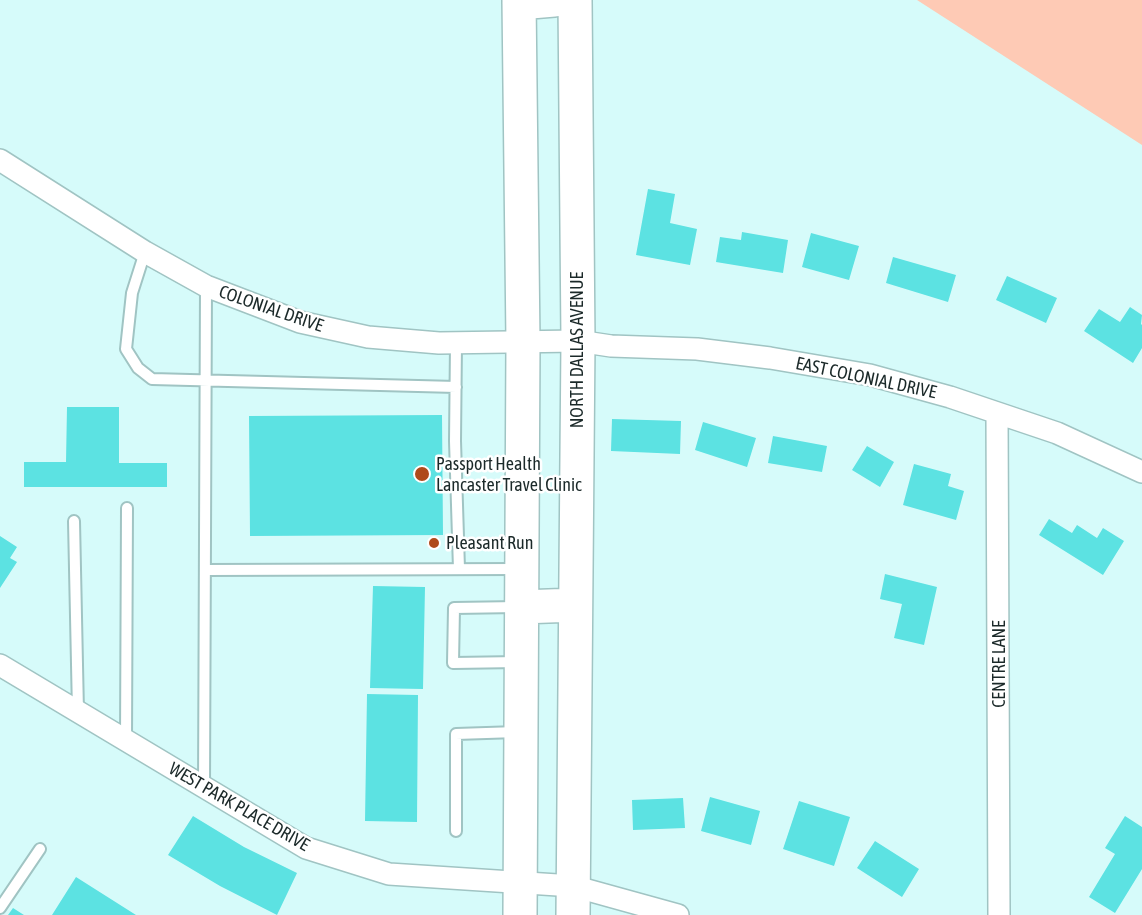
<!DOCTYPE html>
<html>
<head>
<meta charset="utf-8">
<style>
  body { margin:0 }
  canvas { display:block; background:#d6fbfa }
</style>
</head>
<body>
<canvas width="1142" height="915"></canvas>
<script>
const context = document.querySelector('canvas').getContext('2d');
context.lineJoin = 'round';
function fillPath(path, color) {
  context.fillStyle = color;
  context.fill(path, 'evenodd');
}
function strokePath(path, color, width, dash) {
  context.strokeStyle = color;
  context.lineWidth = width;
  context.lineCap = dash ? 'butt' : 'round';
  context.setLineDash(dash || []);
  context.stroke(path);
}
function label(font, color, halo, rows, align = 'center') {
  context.font = font + ' "Asap Condensed",sans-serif';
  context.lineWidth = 5;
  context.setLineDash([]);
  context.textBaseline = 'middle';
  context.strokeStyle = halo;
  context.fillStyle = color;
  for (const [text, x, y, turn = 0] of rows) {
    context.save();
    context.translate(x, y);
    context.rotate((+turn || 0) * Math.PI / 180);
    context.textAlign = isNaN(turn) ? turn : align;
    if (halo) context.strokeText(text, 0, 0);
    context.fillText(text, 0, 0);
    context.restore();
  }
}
const green = new Path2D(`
  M917 0H1142V145Z`);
const building = new Path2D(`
  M648 189 675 194 670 223 697 229 690 265 636 255Z
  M742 232 788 240 783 273 716 262 720 237 741 240Z
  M811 233 859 246 849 280 802 267Z
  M893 257 956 275 948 302 886 283Z
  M1007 276 1057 298 1046 323 996 300Z
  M1130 307 1142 315 1141 324 1142 325V348L1133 363 1084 331 1099 309 1120 322Z
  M67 407H119V463H167V487H24V462H66Z
  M442 415 443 535 250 536 249 416Z
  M612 419 681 421 680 454 611 451Z
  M703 422 756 438 747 467 695 450Z
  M773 436 827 446 822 472 768 463Z
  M867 446 894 462 880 487 852 470Z
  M914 464 951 474 948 486 964 491 956 520 903 505Z
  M1049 519 1072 533 1077 525 1097 538 1103 528 1124 541 1103 575 1039 535Z
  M0 536 17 547 10 558 17 562 0 588Z
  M885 574 937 587 924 645 894 638 902 604 880 599Z
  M373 586 425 587 423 689 370 688Z
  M367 694 418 695 417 822 365 821Z
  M710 797 760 811 751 845 701 831Z
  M683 798 685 828 633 830 632 800Z
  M799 801 850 817 834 866 783 849Z
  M193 816 244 847 297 873 277 915 220 886 168 855Z
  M1125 816 1142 827V869L1115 913 1089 897 1115 854 1105 848Z
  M875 841 919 869 902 897 857 868Z
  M76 877 136 915H52Z
  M13 908 24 915H8Z`);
const lane = new Path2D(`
  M145 252 132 293 126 349 138 368 152 379 456 387
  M456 343 455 441 459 569
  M74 521 78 712
  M205 570 519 569
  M518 607 454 608 453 663 519 662
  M126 741 127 508
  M204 788 206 286
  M456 831V734L517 732
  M0 908 40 849`);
const street = new Path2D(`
  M0 160 145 252 206 286 300 322 368 337 439 343 578 341 611 346 697 349 770 358 870 375 950 397 1057 433 1142 472
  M997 413 999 915
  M0 665 306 848 389 874 573 886 678 915`);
const primary = new Path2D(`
  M519 0 523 342 520 915
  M519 3 554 0
  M522 607 575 605
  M573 915 578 341 575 0`);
const markers = [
  [422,474,8,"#af4a1a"],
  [434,543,6,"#af4a1a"]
];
const streetNames = [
  ["COLONIAL DRIVE",271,309,19],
  ["NORTH DALLAS AVENUE",577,350,-90],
  ["EAST COLONIAL DRIVE",866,378,12],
  ["CENTRE LANE",999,664,-90],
  ["WEST PARK PLACE DRIVE",239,807,30]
];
const poiNames = [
  ["Passport Health",436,464],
  ["Lancaster Travel Clinic",436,485],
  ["Pleasant Run",446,543]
];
fillPath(green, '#fecab5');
fillPath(building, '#5ce2e2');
strokePath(lane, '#a0c4c3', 14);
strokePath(street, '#a0c4c3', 24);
strokePath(primary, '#a0c4c3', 36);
strokePath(lane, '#fff', 10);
strokePath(street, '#fff', 21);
strokePath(primary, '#fff', 33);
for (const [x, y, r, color] of markers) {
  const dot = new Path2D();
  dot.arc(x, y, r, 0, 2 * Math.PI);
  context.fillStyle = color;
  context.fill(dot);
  strokePath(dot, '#fff', 2);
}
label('18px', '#1b2929', '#fff', streetNames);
label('18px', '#1b2929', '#fff', poiNames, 'left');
</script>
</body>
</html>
